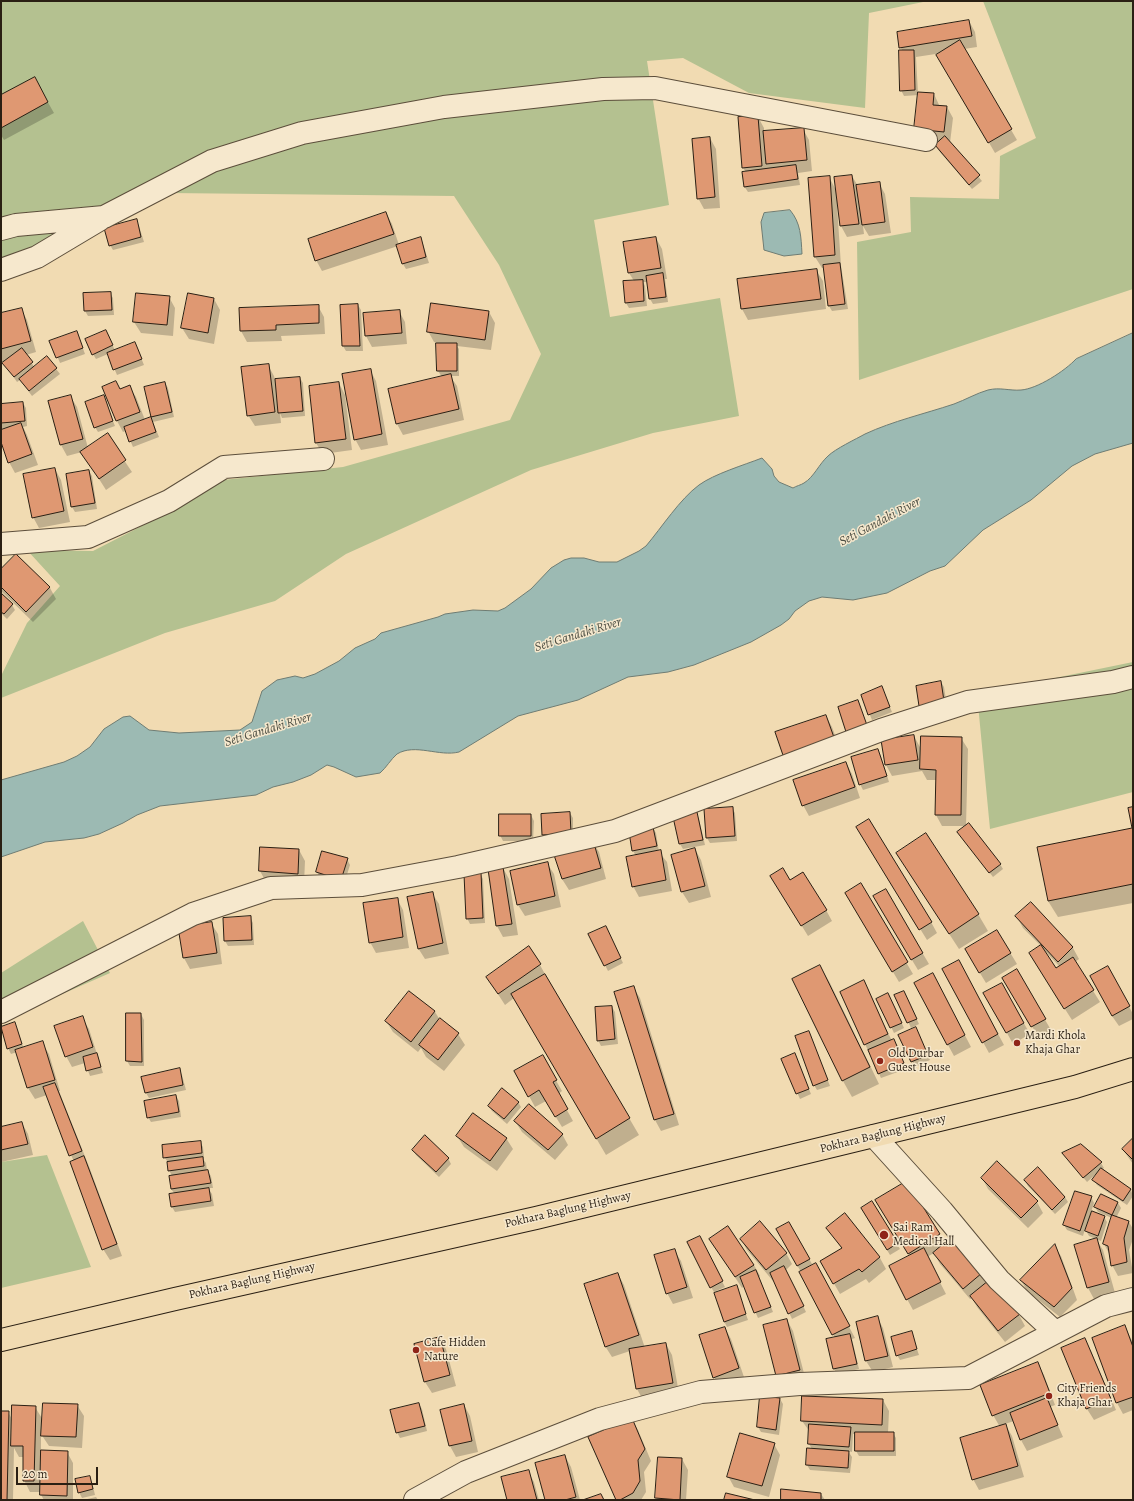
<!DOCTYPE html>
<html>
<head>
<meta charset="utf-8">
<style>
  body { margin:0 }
  #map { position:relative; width:1134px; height:1501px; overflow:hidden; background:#f1dbb2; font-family:Alegreya,serif }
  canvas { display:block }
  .frame { position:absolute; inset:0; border:2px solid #2a1f13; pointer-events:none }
  .scale { position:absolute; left:16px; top:1467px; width:82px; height:18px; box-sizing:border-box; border:2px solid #2a1f13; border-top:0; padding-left:5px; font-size:12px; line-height:14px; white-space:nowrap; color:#2a1f13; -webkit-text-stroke:3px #f6e8cd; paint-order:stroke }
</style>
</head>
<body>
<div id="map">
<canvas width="1134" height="1501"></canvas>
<div class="frame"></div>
<div class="scale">20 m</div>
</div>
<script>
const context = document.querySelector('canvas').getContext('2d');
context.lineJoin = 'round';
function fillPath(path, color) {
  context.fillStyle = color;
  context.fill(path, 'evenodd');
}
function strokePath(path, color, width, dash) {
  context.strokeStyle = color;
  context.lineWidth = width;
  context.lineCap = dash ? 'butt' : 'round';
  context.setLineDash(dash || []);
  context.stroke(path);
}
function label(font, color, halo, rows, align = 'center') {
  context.font = font + ' Alegreya,serif';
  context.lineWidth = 3;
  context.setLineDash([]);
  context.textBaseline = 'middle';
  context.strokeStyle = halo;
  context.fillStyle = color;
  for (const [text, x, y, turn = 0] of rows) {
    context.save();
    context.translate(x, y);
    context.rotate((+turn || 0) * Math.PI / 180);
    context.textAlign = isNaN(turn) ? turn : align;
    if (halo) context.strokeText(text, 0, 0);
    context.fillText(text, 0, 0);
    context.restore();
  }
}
const green = new Path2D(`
  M1 1H928L869 13 865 108 749 93 683 58 647 61 669 205 594 220 610 317 720 298 739 416 653 433 531 470 346 554 275 601 165 633 1 698V676L27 623 60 586 27 550 93 551 171 511 223 480 343 467 510 420 541 354 499 265 454 196 168 193 1 271Z
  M983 1H1133V289L859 380 857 242 911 232 910 197 999 199 1000 156 1036 138Z
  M1133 662V792L990 829 977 694Z
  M83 921 110 973 1 1021V973Z
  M47 1155 91 1267 1 1288V1162Z`);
const water = new Path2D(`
  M790 210C801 223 801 237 802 254L784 256 764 250 761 222 764 213Z
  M1133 333V443L1095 454 1072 466 1031 500 983 530 945 566 930 571 887 593 853 600 822 597 809 601 795 611 789 619 781 625 751 642 694 665 668 672 628 677 578 700 518 716 459 752C439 757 415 743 397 754 391 759 386 768 380 773L356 777 334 767 327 765 311 775 293 782 273 787 256 795 160 806 137 815 123 823 99 834 84 838 45 842 1 857V780L64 762 77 756 90 747 104 729 123 717 130 716 149 730 179 733 240 730 252 722 262 691 277 680 295 676 303 678 315 674 339 661 355 648 375 639 381 633 438 617 445 614 473 610 498 611 505 608 531 589 551 568 564 560 571 558H584L599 562H617L639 551 646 546C662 527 680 499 699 485 714 474 744 465 762 458L772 469 774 476 779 482 793 488C796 486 801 485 804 483 814 477 819 464 828 456 835 449 856 439 865 434 893 421 924 414 954 404 965 400 977 393 988 390 1000 387 1010 391 1021 390 1037 389 1065 371 1076 359Z`);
const shadow = new Path2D(`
  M969 21 975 32 977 47 964 49 1017 140 995 153 938 55 942 53 916 57 918 93 934 94 940 107H947L953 118 950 143 982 181 972 189 939 151 936 146 940 142 921 140 919 95 904 96 901 90 903 51 900 47Z
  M34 78 54 113 4 140 1 135V96Z
  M758 117 764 128V132L803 129 809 140 812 171 798 173 800 185 748 192 744 186 746 172 743 168Z
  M710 138 716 149 720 208 704 209 698 198Z
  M852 176 858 186 879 183 885 194 891 233 869 236 863 226 864 234 847 237 841 226 838 205H837L841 266 848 309 832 311 829 306 824 268H822L815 257 809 178 829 177 836 190Z
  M386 213 392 224 399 245 420 238 423 244 429 263 406 269 403 264 398 246 322 271 316 260Z
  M136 220 139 226 144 242 113 250 110 245Z
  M656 238 662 249 667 279H665L668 302 653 304 650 299 648 282H643L645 286 647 306 629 308 626 303 634 281 629 273Z
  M816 270 823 281 826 309 748 320 742 309Z
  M110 293 113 298 114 315 88 316 85 311 84 294Z
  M137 294 169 297 175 308 173 336 141 333 134 322Z
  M214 299 220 310 214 344 189 339 182 328Z
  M358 305 361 310 363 351H346L343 346 341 306Z
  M318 306 324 317 325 334 281 336 282 341 247 342 241 331Z
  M21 309 27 320 36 352 26 355 35 368 47 357 60 374 32 396 20 380 17 382 3 362H1V314Z
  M399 311 405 322 407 344 372 347 366 336 364 314Z
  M489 312 495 323 491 350 457 346 459 349V376H450L457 386 464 420 403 435 397 424 442 377 438 371 437 343 434 342 428 331Z
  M77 332 85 354 60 363 51 341Z
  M109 336 115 351 135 343 144 365 117 375 108 354 96 359 93 354Z
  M268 365 274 376 275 380 300 378 303 383 305 416 282 418 280 413 281 423 255 426 248 415Z
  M370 370 376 381 388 445 361 450 355 439Z
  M165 383 168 388 174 417 153 422 159 437 133 447 126 431 123 432 117 421 103 388 120 390 129 386 136 397 145 420 152 417 145 387Z
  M339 383 345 395 352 450 323 454 316 443Z
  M70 396 77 407 88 448 107 435 132 472 106 490 82 452 67 456 61 445 49 402Z
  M103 397 115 426 98 432 95 427Z
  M23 403 26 408 27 426 23 427 27 435 38 465 15 473 9 462 1 439V431L8 428 1 429V405Z
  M55 469 61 480 70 522 39 528 33 517Z
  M89 471 92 476 97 509 75 512 72 507 67 474Z
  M16 555 50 588 56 599 33 622 1 591V570Z
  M1 594 12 605 15 610 7 619 1 613Z
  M941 682 944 687 947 706 923 710 920 705Z
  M882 688 892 712 872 720 862 695Z
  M826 716 832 727 842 754 792 772Z
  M914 736 921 749 961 738 968 749 966 826H942L936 815 937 780H927L922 771 892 776 886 765Z
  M878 750 881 756 889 782 863 790 860 784Z
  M846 763 852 774 860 798 809 816 803 805Z
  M732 808 735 813 737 841 710 843 707 838 705 810Z
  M570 813 573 818V838L546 840 543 834Z
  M696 813 699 819 705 845 683 849 680 844 675 818Z
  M531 815 534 821 533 841H503L500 835Z
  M653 828 656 833 659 852 667 862 672 891 639 897 633 886 636 856 633 851 630 833Z
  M1133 829V903L1058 917 1048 901Z
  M962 837 1000 864 1003 869 993 877Z
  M864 838 931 922 937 933 927 940Z
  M592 841 599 852 606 879 569 890 562 879 555 852Z
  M261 848 299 850 305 861 304 884 266 882 260 871Z
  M695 849 701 860 711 897 689 903 682 892 673 855Z
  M323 852 347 859 350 865 344 884 320 878 317 872Z
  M897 854 978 914 988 931 959 949Z
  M547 863 554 874 561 907 525 916 518 905Z
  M503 868 509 879 518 935 503 937 497 926 489 870Z
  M480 873 483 879 485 923 470 924 467 918Z
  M790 881 826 910 832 921 808 936 778 887Z
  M861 885 913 974 899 982 846 893Z
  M885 890 929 964 918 970 874 897Z
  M432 893 439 904 449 954 425 959 418 948Z
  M397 899 403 910 409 948 376 953 370 942Z
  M1031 903 1073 948 1079 959 1075 962 1100 1002 1072 1020 1036 964 1041 946 1023 928 1017 917ZM1045 951 1060 967 1055 970Z
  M250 917 253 923 254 945 228 946 225 941 224 919Z
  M211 923 218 934 222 964 190 969 184 958 179 928Z
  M997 931 1017 964 986 983 966 950Z
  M608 932 623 963 608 971 605 965Z
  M529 948 540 965 546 976 639 1135 606 1155 514 998 505 1005 487 977Z
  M820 966 830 983 879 1084 852 1097 843 1081 794 979Z
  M1016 970 1051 1030 1039 1038 1003 978Z
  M965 972 1004 1045 989 1053 983 1042Z
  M1114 979 1133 1014V1019L1119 1026 1112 1016Z
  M863 982 892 1041 894 1040 897 1045 906 1069 881 1078 865 1044Z
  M939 985 971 1047 954 1056 948 1045Z
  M633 987 640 998 679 1125 661 1131 655 1120 615 993Z
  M409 992 435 1012 440 1020 458 1034 465 1045 444 1071 426 1057 421 1048 418 1052 393 1032 386 1021Z
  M904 992 919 1024 911 1028 896 996Z
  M985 993 1008 995 1030 1034 1013 1044Z
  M878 999 891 1000 904 1028 894 1033Z
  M612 1007 615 1012 618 1044 601 1046 598 1040Z
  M141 1014 144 1020V1066H130L127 1061Z
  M82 1018 89 1029 103 1073 90 1076 85 1063 72 1067 66 1056Z
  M17 1029 24 1049 42 1043 49 1054 60 1091H59L90 1169 122 1256 110 1260 103 1249 74 1162 47 1095 35 1099 28 1088 17 1052 11 1054 8 1048Z
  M809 1032 830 1086 817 1090 814 1085Z
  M918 1034 930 1060 915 1067 900 1035Z
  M542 1056 562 1091 558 1094 573 1121 562 1127 546 1101 535 1107 529 1096Z
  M782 1059 797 1060 811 1094 800 1099Z
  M179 1069 182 1075 186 1090 149 1098 146 1093 143 1077Z
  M176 1096 179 1101 181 1117 151 1122 148 1117Z
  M518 1102 521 1107 507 1124 492 1111 489 1106Z
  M515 1121 562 1134 568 1145 555 1160 522 1132Z
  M22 1123 28 1134 33 1155 1 1162V1128Z
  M457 1136 506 1138 513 1149 497 1171 464 1147Z
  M1133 1139V1164L1123 1150Z
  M200 1142 203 1147 204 1158 203 1159 206 1163 207 1171 211 1176 213 1188H208L212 1194 214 1206 175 1212 172 1207 175 1194 171 1189 172 1176 169 1170 168 1162 164 1157Z
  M413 1150 448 1158 451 1164 439 1177 416 1155Z
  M1063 1154 1101 1163 1104 1168 1101 1170 1131 1190 1133 1196 1127 1205 1097 1185 1094 1180 1097 1173 1087 1182Z
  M982 1178 1037 1202 1043 1213 1028 1228 988 1189Z
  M1025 1180 1065 1197 1068 1202 1055 1214 1028 1186Z
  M907 1182 944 1244 981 1274 986 1284 1019 1315 1025 1326 1005 1342 977 1307 972 1298 970 1299 940 1264 934 1253 927 1257 946 1294 913 1310 907 1299 910 1256 877 1200Z
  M1091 1197 1094 1203 1091 1212 1104 1217 1107 1222 1101 1241 1089 1236 1085 1229 1083 1236 1067 1230 1064 1225Z
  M872 1203 900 1249 890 1255 862 1208Z
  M1118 1203 1121 1208 1116 1218 1129 1222 1133 1229V1239L1129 1250 1133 1273 1118 1276 1112 1265 1110 1255 1104 1244 1112 1218 1098 1212 1095 1207Z
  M845 1215 880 1258 886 1269 869 1283 866 1279 840 1294 821 1261 842 1249 828 1229Z
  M789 1223 812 1264 807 1268V1269L822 1276 855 1338 852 1339 859 1369 837 1374 834 1369 828 1340 835 1338 801 1272 777 1230Z
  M741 1239 786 1253 792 1264 786 1270 806 1312 792 1319 774 1280 773 1281 747 1250Z
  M1096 1239 1103 1250 1115 1293 1094 1299 1088 1288 1076 1246Z
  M702 1242 725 1287 714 1292 711 1287Z
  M1054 1246 1061 1256 1077 1300 1060 1317 1027 1291 1021 1280Z
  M674 1250 681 1261 693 1298 673 1304 667 1293Z
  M717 1250 754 1265 760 1276 759 1277 773 1312 758 1318 744 1286 742 1288Z
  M618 1274 624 1285 645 1348 666 1344 672 1355 679 1393 643 1400 637 1389 630 1351 612 1357 605 1346Z
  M736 1286 748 1320 727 1327 724 1321Z
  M877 1317 883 1328 893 1367 873 1372 866 1361 857 1323Z
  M787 1320 793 1331 806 1381 777 1375Z
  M1125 1326 1133 1343V1410L1123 1414 1117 1403 1093 1338Z
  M725 1328 731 1339 745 1380 721 1388 714 1377Z
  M911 1332 919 1355 900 1360 897 1355Z
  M439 1338 446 1349 456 1386 432 1393 425 1382 415 1345Z
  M1085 1340 1091 1351 1116 1410 1094 1420 1087 1409 1063 1349Z
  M1038 1364 1044 1375 1055 1405 1050 1407 1063 1437 1027 1451 1021 1440 1014 1421 1005 1424 1012 1436 1024 1477 979 1490 973 1479 1000 1427 993 1415Z
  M761 1397 780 1399 783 1404 779 1435 761 1432 758 1427Z
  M883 1400 889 1411 888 1433H893L896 1438V1456H859L856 1451V1434H853L852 1452 848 1451 852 1457 850 1473 810 1470 807 1465 808 1449H812L809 1444 810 1432 802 1421Z
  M419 1404 422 1409 427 1431 400 1438 397 1432Z
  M77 1405 84 1416 82 1448 49 1446 41 1434V1451L67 1452 73 1463V1500H44L41 1495V1492H30L24 1480V1457H19L14 1448 13 1500H1V1412H8L13 1421 35 1407 43 1420Z
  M464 1405 470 1416 478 1452 456 1457 450 1446 441 1411Z
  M632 1419 638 1430 651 1461 644 1472 646 1492 641 1500H617Z
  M774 1444 780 1455 769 1497 734 1487 728 1476Z
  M565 1456 571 1467 580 1500H546Z
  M682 1459 688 1470 686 1500H658L656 1498Z
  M528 1471 534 1482 539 1500H508Z
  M89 1477 92 1482 95 1495 82 1498 79 1492Z
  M821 1494 825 1500H782Z
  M96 1497 98 1500H83Z`);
const building = new Path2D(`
  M969 20 972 36 899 48 897 32Z
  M960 40 1012 129 988 143 936 55Z
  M899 50H914L915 90 900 91Z
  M35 77 48 102 1 128V95Z
  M918 92 934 93 933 105 947 106 944 132 914 129Z
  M758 116 762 166 742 168 738 117Z
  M804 128 807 160 766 164 763 131Z
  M945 136 980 175 969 185 935 145Z
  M710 137 715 197 697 199 692 139Z
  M796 165 798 179 744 187 742 172Z
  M852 175 859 224 840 226 834 177Z
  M830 176 835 255 814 257 808 178Z
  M880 182 885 222 862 225 856 185Z
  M386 212 394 234 315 261 308 239Z
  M137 219 141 237 109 246 104 228Z
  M421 237 426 257 402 264 396 245Z
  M656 237 661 268 628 273 623 242Z
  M840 263 845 304 828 306 823 265Z
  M817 269 821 299 741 309 737 279Z
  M663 273 666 297 649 299 646 276Z
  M643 280 644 301 625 303 623 281Z
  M111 292 112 310 84 311 83 293Z
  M136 293 170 296 167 325 133 322Z
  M188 293 214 298 208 333 181 328Z
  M431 303 489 311 485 340 427 332Z
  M358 304 360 346H342L340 305Z
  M319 305V323L276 325V330L240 331 239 308Z
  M22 308 31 341 1 349V313Z
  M400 310 402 333 365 336 363 313Z
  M106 330 113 345 92 355 85 339Z
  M77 331 83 348 56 358 49 341Z
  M135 342 142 359 113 370 107 353Z
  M436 343H457V371H437Z
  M22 348 33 362 14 377 2 363Z
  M47 356 57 368 29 391 19 379Z
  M269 364 275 412 247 416 241 367Z
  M371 369 382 434 354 440 342 374Z
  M451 374 459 409 396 424 388 389Z
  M300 377 303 411 278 413 275 379Z
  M116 381 120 389 130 385 140 412 116 421 102 387Z
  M165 382 172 412 151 417 144 387Z
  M339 382 346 439 315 443 309 386Z
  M71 395 83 439 60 445 48 401Z
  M104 395 113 421 94 428 85 402Z
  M23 402 25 421 1 423V404Z
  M151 417 156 432 129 442 124 427Z
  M21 423 32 454 8 463 1 442V430Z
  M108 433 126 460 99 479 80 452Z
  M55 468 64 511 32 518 23 474Z
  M89 470 95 503 71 507 66 474Z
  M16 554 50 587 26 612 1 587V569Z
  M1 593 13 604 4 614 1 612Z
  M941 681 944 701 919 706 916 686Z
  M882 686 890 707 868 715 861 695Z
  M858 700 868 728 847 735 838 707Z
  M826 715 836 743 785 761 775 732Z
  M914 735 918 760 885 765 881 740Z
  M921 736 962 737 961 815H935L936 770 920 769Z
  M878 749 887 776 859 785 851 757Z
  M846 762 855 787 802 806 793 780Z
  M733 807 735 836 706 838 704 809Z
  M1133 807V884L1048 901 1037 847 1132 828 1128 808Z
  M570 812 571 833 542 835 541 814Z
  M697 812 703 840 679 844 673 817Z
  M499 814H531V836H499Z
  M869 819 932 922 919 930 856 827Z
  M969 823 1001 864 989 873 957 832Z
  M653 827 657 846 632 851 629 832Z
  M926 833 979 914 949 934 896 853Z
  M593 840 601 868 562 879 553 852Z
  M260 847 299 849 298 874 259 871Z
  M695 848 705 886 681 892 671 855Z
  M661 850 666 880 632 887 626 857Z
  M322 851 348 858 341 880 316 872Z
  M548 862 555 896 517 905 510 871Z
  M503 867 512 924 496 926 488 869Z
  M783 868 790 880 803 872 827 910 801 926 770 876Z
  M481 872 483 918 466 919 464 874Z
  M861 883 908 962 892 972 845 893Z
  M886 889 923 953 911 960 873 896Z
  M433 892 443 943 418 949 407 897Z
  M398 898 403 937 369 943 363 903Z
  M1031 902 1073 947 1058 962 1015 916Z
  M251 916 252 940 224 941 223 918Z
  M212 922 217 953 183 958 178 927Z
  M606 926 621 958 604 966 588 934Z
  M997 930 1011 953 979 973 965 949Z
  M1041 945 1056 968 1073 957 1094 990 1064 1009 1029 953Z
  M529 946 541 964 498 994 486 977Z
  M959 960 998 1034 982 1043 942 969Z
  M820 965 870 1067 842 1081 792 979Z
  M1108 966 1130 1006 1112 1016 1090 976Z
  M1017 969 1046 1019 1031 1027 1002 978Z
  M933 973 965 1035 947 1045 914 983Z
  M545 974 630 1118 596 1139 511 994Z
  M864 980 888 1034 864 1045 840 992Z
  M1002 983 1024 1023 1006 1033 983 993Z
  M634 986 674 1114 654 1120 614 992Z
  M409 991 435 1011 411 1042 385 1021Z
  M904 991 917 1019 907 1023 894 995Z
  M888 993 902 1023 890 1028 876 999Z
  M612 1006 615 1039 597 1041 595 1007Z
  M126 1013H141L142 1062 126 1061Z
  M83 1016 93 1047 65 1057 54 1026Z
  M440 1018 459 1033 438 1060 419 1045Z
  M15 1022 22 1044 7 1049 1 1027Z
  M916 1027 928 1055 911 1062 898 1035Z
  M809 1031 828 1080 813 1086 795 1036Z
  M894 1039 904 1063 878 1074 868 1050Z
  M43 1041 55 1080 27 1088 15 1050Z
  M97 1053 101 1067 86 1071 83 1057Z
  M795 1053 809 1089 796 1094 781 1059Z
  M543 1055 557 1080 553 1082 568 1109 555 1117 539 1090 528 1097 514 1071Z
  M180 1068 183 1085 145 1093 141 1077Z
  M55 1083 82 1151 69 1156 43 1087Z
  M502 1088 519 1102 504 1119 488 1106Z
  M176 1095 179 1112 147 1118 144 1101Z
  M529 1104 563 1134 548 1150 514 1121Z
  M473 1113 507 1138 490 1161 456 1136Z
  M22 1122 28 1144 1 1150V1127Z
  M425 1135 449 1158 436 1172 412 1150Z
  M1133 1138V1160L1122 1149Z
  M201 1141 202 1153 163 1158 162 1145Z
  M1081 1144 1102 1162 1083 1178 1062 1153Z
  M84 1156 117 1244 102 1250 70 1162Z
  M203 1157 204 1166 168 1171 167 1162Z
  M997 1161 1038 1201 1021 1218 981 1178Z
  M1038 1167 1065 1197 1052 1210 1024 1180Z
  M1101 1168 1131 1189 1123 1201 1092 1180Z
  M208 1170 211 1183 171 1189 169 1176Z
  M907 1181 940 1234 908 1254 875 1200Z
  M209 1188 211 1201 171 1207 169 1194Z
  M1075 1191 1092 1196 1080 1231 1063 1225Z
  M1101 1194 1118 1202 1112 1215 1094 1207Z
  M872 1201 898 1243 887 1250 861 1208Z
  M1092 1211 1105 1216 1098 1236 1085 1231Z
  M845 1213 880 1257 862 1272 859 1269 833 1284 820 1261 842 1248 826 1228Z
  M1112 1215 1129 1221 1124 1238 1127 1262 1111 1266 1108 1246 1103 1244Z
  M760 1221 787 1253 766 1270 740 1239Z
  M789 1222 810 1259 797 1266 776 1229Z
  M728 1226 754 1265 735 1277 709 1239Z
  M700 1236 723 1281 710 1288 687 1242Z
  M952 1237 982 1273 963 1289 933 1253Z
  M1097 1238 1109 1282 1087 1288 1074 1245Z
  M1055 1244 1072 1288 1054 1307 1020 1280Z
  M924 1248 941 1282 906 1300 889 1266Z
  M675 1249 687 1287 666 1294 654 1255Z
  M816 1263 850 1326 832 1335 799 1272Z
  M784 1266 804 1306 788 1314 770 1273Z
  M756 1270 771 1307 754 1313 740 1277Z
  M618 1273 639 1335 605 1347 584 1284Z
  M991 1279 1020 1314 998 1331 970 1296Z
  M737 1285 746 1314 724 1322 714 1293Z
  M878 1316 888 1356 865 1361 856 1322Z
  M787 1319 800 1370 776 1376 763 1325Z
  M1125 1325 1133 1347V1397L1116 1403 1092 1338Z
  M725 1327 739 1368 713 1378 699 1335Z
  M912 1331 917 1349 896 1356 891 1337Z
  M850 1334 857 1364 833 1369 826 1339Z
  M440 1337 450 1375 424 1382 414 1344Z
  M1085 1338 1111 1399 1086 1409 1061 1348Z
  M666 1343 673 1383 636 1389 629 1349Z
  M1038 1362 1050 1393 992 1416 980 1385Z
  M760 1396 780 1398 776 1430 757 1427Z
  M802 1396 883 1399 882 1425 801 1421Z
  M1047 1398 1058 1425 1020 1440 1010 1413Z
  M43 1403 78 1404 76 1437 41 1436Z
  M419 1403 425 1426 396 1433 390 1410Z
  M464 1404 472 1441 449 1446 440 1410Z
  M12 1405 36 1406 34 1481H23V1446H11Z
  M1 1411H9L7 1500H1Z
  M632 1418 645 1449 638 1460 640 1481 633 1493 620 1500H616L588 1437Z
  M809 1424 851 1427 849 1447 808 1444Z
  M1006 1424 1018 1466 972 1480 960 1438Z
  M855 1432H894V1451H855Z
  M740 1433 775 1443 762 1486 727 1477Z
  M807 1448 849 1451 848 1468 806 1465Z
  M41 1450 68 1451 67 1496 40 1495Z
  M565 1455 576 1497 565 1500H545L535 1463Z
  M658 1457 682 1458 680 1500 655 1498Z
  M529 1470 537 1500H507L501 1477Z
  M90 1476 93 1489 78 1493 75 1479Z
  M781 1489 821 1493V1500H781Z
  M726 1493 755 1500H724Z
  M601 1494 604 1500H583Z`);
const minor = new Path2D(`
  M1 229 16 225 104 217 212 161 302 133 444 107 603 89 655 88 926 140
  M1 270 37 257 99 220
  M1 544 88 537 169 501 224 467 323 459
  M1 1012 193 914 271 888 362 885 458 867 615 831 881 730 968 702 1113 682 1133 677
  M874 1136 942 1211 999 1280 1055 1332
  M415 1500 466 1472 600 1419 701 1392 800 1384 968 1378 1106 1306 1133 1299`);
const highway = new Path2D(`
  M1 1340 175 1299 536 1218 1075 1087 1133 1069`);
const markers = [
  [1017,1043,4,"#8f2418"],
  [880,1061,4,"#8f2418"],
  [884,1235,5,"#8f2418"],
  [416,1350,4,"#8f2418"],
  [1049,1396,4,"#8f2418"]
];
const poiNames = [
  ["Mardi Khola",1025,1036],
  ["Khaja Ghar",1025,1050],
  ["Old Durbar",888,1054],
  ["Guest House",888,1068],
  ["Sai Ram",893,1228],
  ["Medical Hall",893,1242],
  ["Cafe Hidden",424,1343],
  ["Nature",424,1357],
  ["City Friends",1057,1389],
  ["Khaja Ghar",1057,1403]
];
const streetNames = [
  ["Pokhara Baglung Highway",883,1134,-14],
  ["Pokhara Baglung Highway",568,1210,-13],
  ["Pokhara Baglung Highway",252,1281,-13]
];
const waterNames = [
  ["Seti Gandaki River",880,522,-28],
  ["Seti Gandaki River",578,635,-17],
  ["Seti Gandaki River",268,730,-17]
];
fillPath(green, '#b4c190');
fillPath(water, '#9cbab3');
strokePath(water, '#6e7c73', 1);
fillPath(shadow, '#0003');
fillPath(building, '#df9872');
strokePath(building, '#2a1f13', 1);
strokePath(minor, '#5c4e3b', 24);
strokePath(highway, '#2a1f13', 24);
strokePath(minor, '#f6e8cd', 22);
strokePath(highway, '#f1dbb2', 22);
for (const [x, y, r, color] of markers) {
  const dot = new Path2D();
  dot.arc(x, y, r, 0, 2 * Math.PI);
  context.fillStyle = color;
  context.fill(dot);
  strokePath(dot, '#f6e8cd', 1.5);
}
label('12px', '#2a1f13', '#f6e8cd', poiNames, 'left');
label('12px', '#2a1f13', '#f6e8cd', streetNames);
label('italic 13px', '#4c4e43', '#f6e8cd', waterNames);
</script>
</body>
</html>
